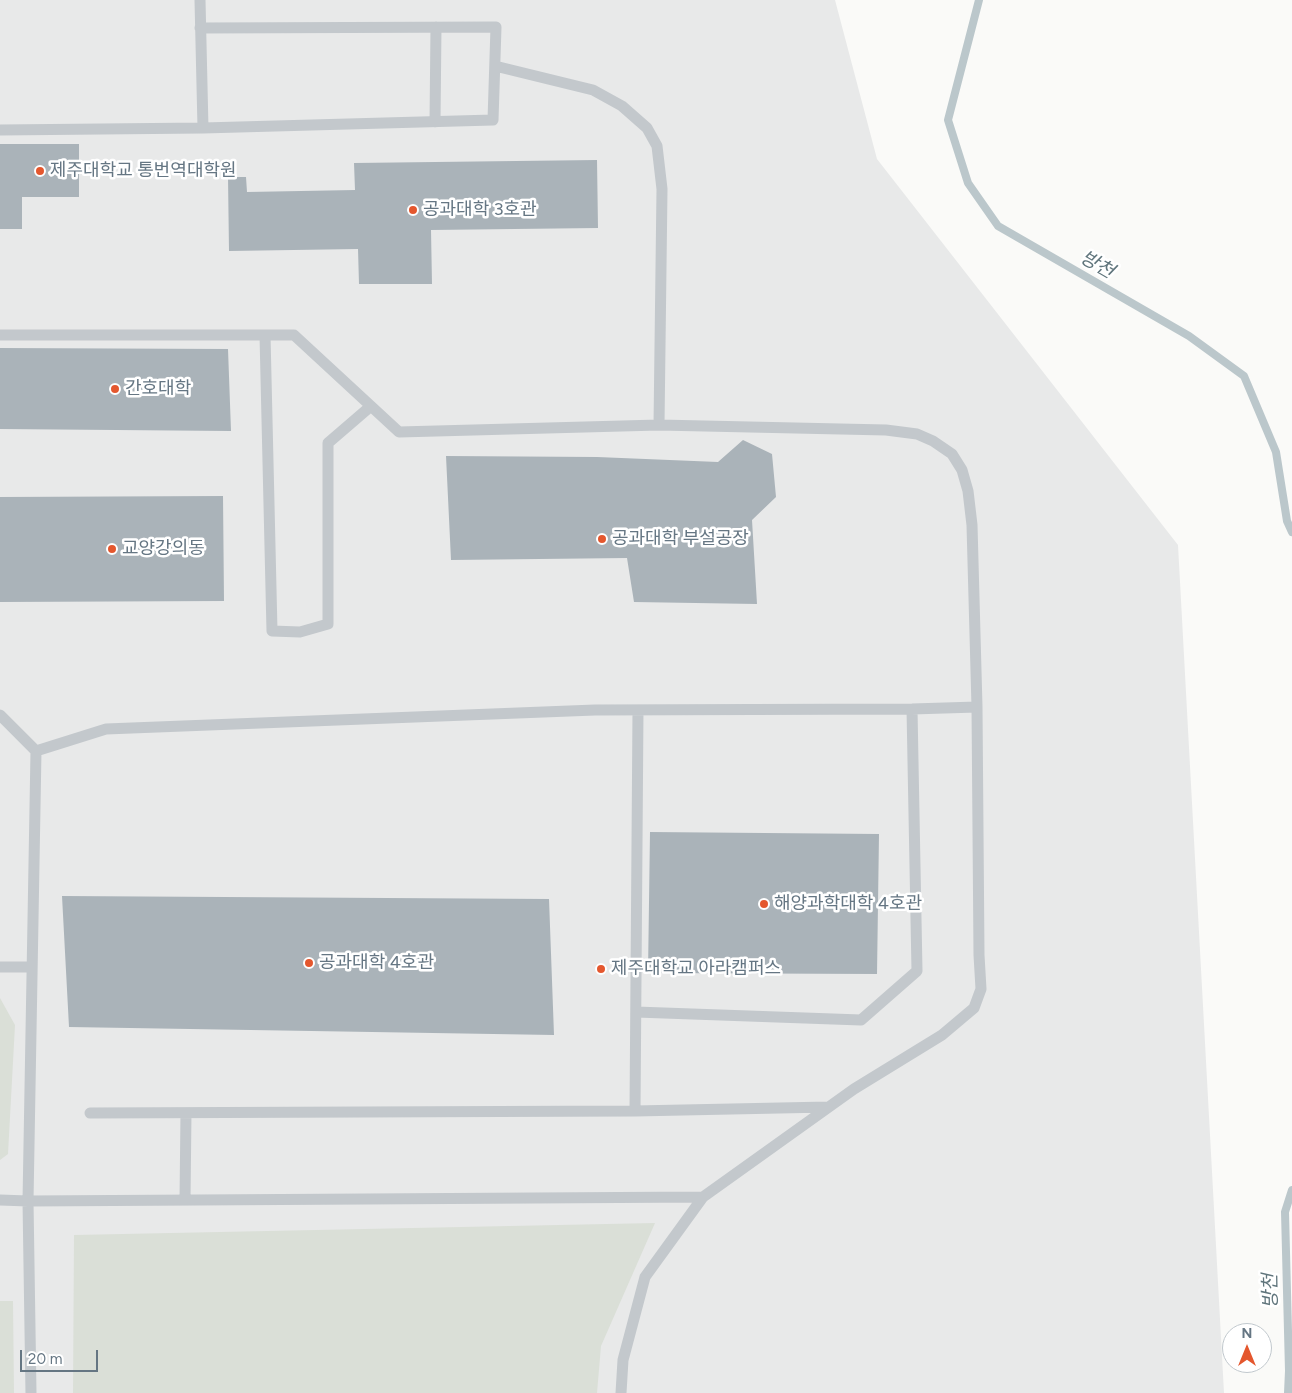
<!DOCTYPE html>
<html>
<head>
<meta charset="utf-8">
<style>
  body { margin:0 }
  #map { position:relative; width:1292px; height:1393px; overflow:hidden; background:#fafaf8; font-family:Figtree,sans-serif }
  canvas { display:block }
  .north { position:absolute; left:1222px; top:1323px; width:50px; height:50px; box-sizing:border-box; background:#fff; border:1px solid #c1c8cd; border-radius:50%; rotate:0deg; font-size:14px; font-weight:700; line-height:20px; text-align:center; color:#657683 }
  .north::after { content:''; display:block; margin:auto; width:18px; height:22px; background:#e4572e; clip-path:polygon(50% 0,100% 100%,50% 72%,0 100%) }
  .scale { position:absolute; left:20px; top:1350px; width:78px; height:22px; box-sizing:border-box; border:2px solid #657683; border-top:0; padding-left:6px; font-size:15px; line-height:18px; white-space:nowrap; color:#657683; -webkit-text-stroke:4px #fff; paint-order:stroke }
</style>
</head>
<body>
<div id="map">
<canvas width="1292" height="1393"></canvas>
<div class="north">N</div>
<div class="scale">20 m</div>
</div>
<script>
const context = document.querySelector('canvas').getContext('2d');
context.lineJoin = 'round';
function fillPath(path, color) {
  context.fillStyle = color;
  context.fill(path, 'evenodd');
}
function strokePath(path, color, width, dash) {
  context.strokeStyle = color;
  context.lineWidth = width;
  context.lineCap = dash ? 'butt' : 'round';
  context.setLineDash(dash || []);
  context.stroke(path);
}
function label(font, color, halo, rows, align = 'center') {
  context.font = font + ' Figtree,"Noto Sans KR",sans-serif';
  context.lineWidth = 5;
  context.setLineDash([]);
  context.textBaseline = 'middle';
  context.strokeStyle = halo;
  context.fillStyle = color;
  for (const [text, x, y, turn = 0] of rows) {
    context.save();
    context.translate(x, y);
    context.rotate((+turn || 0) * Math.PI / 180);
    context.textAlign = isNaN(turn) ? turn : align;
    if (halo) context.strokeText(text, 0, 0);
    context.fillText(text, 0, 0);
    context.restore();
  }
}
const built = new Path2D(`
  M0 0H835L877 159 1178 545 1224 1393H0Z`);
const green = new Path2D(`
  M0 998 15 1025 8 1154 0 1160Z
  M655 1223 601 1346 597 1393H73L74 1235Z
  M0 1301H13L14 1393H0Z`);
const stream = new Path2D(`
  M979 0 948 120 968 183 998 226 1189 336 1244 376 1276 452 1287 521 1292 532
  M1288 1393 1289 1371 1285 1212 1292 1190`);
const building = new Path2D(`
  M0 144H79V197H22V229H0Z
  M597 160 598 228 431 230 432 284H359L358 249 229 251 228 177H246L247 192 355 190 354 163Z
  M0 348 228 349 231 431 0 429Z
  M743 440 772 454 776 497 752 520 757 604 634 602 627 558 451 560 446 456 597 457 718 462Z
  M223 496 224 601 0 602V497Z
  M650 832 879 834 877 974 648 973Z
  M62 896 549 899 554 1035 69 1027Z`);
const lane = new Path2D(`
  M200 0 203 128
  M495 66 593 90 622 106 647 128 657 146 662 189 659 425
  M435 122 436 27
  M0 130 203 128 493 120 496 27 200 28
  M0 335H294L399 432 659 425 886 430 917 434 933 441 952 454 962 470 968 491 972 525 977 707
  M265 335 272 631 300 632 328 624V443L371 406
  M0 715 36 751 28 1201 0 1200
  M0 967H32
  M636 1012 861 1020 917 971 912 709
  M635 1111 828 1107
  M90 1113 635 1111 638 710
  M185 1200 186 1113
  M31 1393 28 1201 703 1197 854 1089 942 1035 974 1008 981 989 979 955 977 707 912 709 595 710 106 729 36 751
  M621 1393 623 1360 645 1277 703 1197`);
const markers = [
  [40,171,5,"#e4572e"],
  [413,210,5,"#e4572e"],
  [115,389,5,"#e4572e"],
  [602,539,5,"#e4572e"],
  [112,549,5,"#e4572e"],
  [764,904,5,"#e4572e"],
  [309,963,5,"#e4572e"],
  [601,969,5,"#e4572e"]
];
const poiNames = [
  ["제주대학교 통번역대학원",50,171],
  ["공과대학 3호관",423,210],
  ["간호대학",125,389],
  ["공과대학 부설공장",612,539],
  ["교양강의동",122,549],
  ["해양과학대학 4호관",774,904],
  ["공과대학 4호관",319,963],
  ["제주대학교 아라캠퍼스",611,969]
];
const waterNames = [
  ["방천",1097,265,30],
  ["방천",1271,1291,-91]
];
fillPath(built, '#e8e9e9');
fillPath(green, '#dadfd7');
strokePath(stream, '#bbc7cb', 8);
fillPath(building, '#aab3b9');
strokePath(lane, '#c3c8cc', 11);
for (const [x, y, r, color] of markers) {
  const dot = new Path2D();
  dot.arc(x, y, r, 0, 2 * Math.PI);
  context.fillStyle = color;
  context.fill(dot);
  strokePath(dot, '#fff', 2);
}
label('18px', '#657683', '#fff', poiNames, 'left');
label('italic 19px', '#60757c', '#fff', waterNames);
</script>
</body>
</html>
